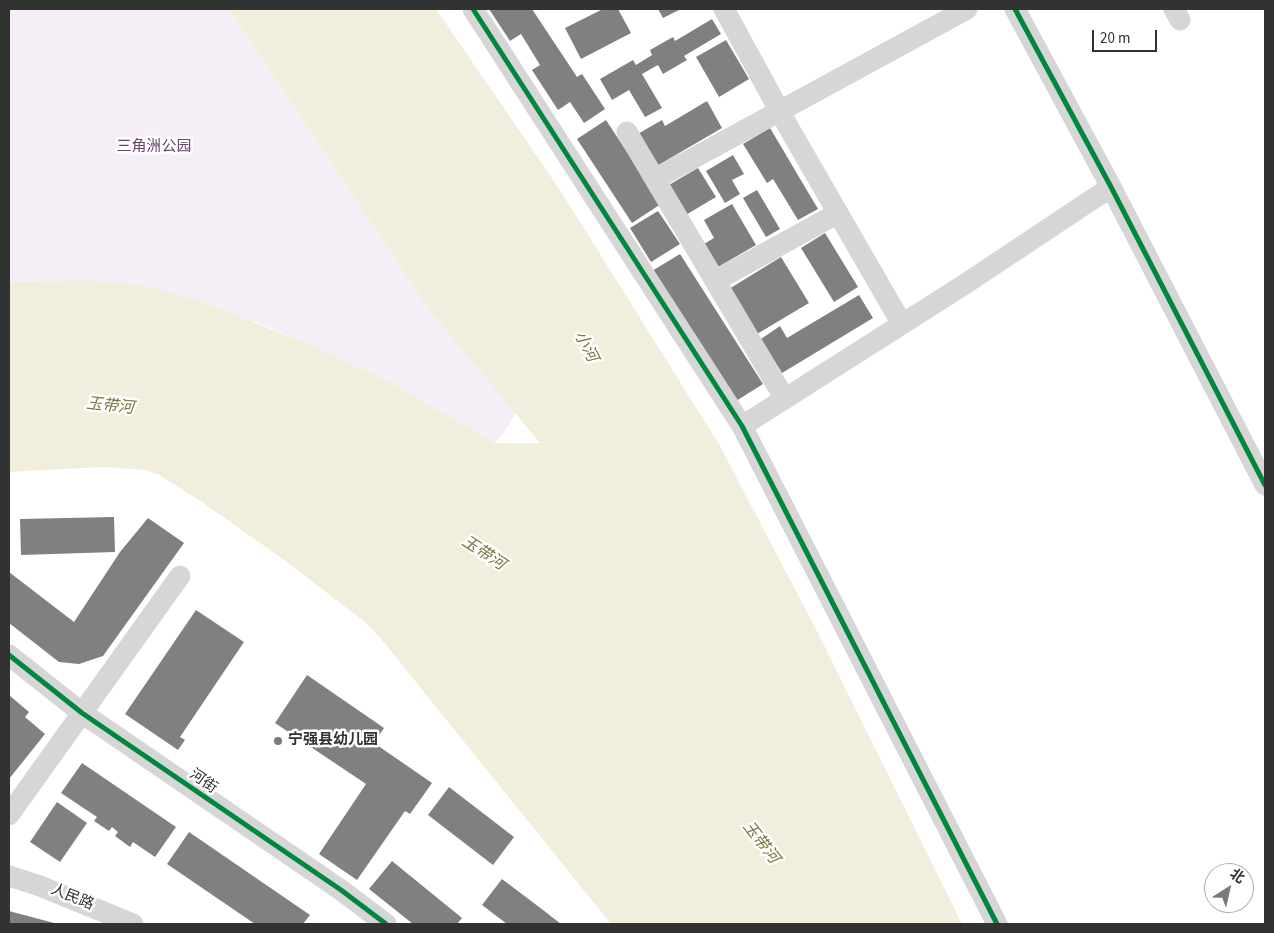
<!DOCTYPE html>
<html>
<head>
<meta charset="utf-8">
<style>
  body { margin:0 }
  #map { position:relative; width:1274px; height:933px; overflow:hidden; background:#fff; font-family:"Source Sans 3","Noto Sans SC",sans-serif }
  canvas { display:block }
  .frame { position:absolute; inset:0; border:10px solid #323232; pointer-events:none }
  .north { position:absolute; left:1204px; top:863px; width:50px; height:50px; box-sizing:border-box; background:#fff; border:1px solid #adadad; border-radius:50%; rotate:35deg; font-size:14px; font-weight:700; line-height:20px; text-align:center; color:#323232 }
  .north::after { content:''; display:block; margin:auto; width:18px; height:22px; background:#7a7a7a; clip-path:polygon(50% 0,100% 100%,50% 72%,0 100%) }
  .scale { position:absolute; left:1092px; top:30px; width:65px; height:22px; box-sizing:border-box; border:2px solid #323232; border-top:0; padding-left:6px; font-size:15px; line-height:18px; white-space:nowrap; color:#323232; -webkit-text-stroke:4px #fff; paint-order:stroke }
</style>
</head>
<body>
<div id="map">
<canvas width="1274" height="933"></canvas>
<div class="frame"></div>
<div class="north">北</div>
<div class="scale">20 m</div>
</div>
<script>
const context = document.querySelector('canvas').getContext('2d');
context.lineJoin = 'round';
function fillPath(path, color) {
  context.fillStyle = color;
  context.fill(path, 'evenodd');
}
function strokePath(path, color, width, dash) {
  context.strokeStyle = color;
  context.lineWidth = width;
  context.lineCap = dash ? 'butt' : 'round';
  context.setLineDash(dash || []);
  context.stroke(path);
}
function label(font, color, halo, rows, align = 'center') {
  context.font = font + ' "Source Sans 3","Noto Sans SC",sans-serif';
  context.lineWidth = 5;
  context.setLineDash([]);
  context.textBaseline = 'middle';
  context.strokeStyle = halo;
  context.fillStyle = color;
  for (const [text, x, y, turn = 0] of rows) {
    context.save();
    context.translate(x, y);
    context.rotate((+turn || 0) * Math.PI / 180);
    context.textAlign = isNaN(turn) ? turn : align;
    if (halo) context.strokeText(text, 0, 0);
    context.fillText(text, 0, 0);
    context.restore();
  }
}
const green = new Path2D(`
  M9 9H229L431 311 515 413C510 425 503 434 495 443L384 379 313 346 255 322 39 281 9 282Z`);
const water = new Path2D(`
  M229 9H436L560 190 720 446 819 635 962 924H611L382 640 366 623 287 562 202 502 159 475 146 470 102 467 9 472V282L89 281 123 283 156 289 199 301 313 346 384 379 495 443H540L431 312Z`);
const building = new Path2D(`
  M489 9H532L577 77 582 74 605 109 584 123 570 102 558 110 532 70 540 65 521 34 510 41Z
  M603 9H618L631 33 581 59 565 28Z
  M658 9H681L663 18Z
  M712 19 721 34 684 56 687 60 663 74 658 65 642 74 662 108 645 117 629 90 612 100 600 79 633 60 636 65 652 55 650 50 673 37 675 41Z
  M726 40 749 79 719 97 696 57Z
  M707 101 722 128 655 167 636 135 662 120 665 126Z
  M606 120 661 204 632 223 577 139Z
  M770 128 818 209 798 220 773 179 767 183 743 144Z
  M733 155 744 174 732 180 740 194 725 203 706 171Z
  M698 168 716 197 684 216 667 186Z
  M757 190 780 229 766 237 743 198Z
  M732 204 756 245 718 267 704 244 714 238 704 220Z
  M658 211 680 244 651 262 630 228Z
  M825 233 858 287 834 302 801 248Z
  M680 254 763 384 736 401 652 271Z
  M781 257 809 303 757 334 729 289Z
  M859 295 873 318 782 373 761 339 780 326 787 338Z
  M114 517 115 552 21 555 20 519Z
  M148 518 184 543 103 656 79 664 59 662 9 623V572L74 622 120 552Z
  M196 610 244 642 180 737 185 740 178 750 125 714Z
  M307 675 384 728 374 743 432 783 410 814 405 811 357 880 319 854 366 784 275 723Z
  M9 695 29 712 25 717 45 734 9 779Z
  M82 763 176 827 155 857 133 842 130 847 115 836 118 832 112 827 109 831 94 821 97 817 61 793Z
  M449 787 514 837 493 865 428 815Z
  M57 802 87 823 60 862 30 842Z
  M189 832 310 915 303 924H255L167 864Z
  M392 861 462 918 457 924H413L369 889Z
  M502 879 543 910 561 924H507L482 905Z
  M9 911 58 924H9Z`);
const minor = new Path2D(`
  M473 9 742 426 997 924
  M724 9 790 130 902 324
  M1015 9 1111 187 1265 485
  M1174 9 1180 20
  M627 132 785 399
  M655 179 967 9
  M715 281 838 213
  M742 426 962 286 1111 187
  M9 655 82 713 341 890 386 924
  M9 815 180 576
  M9 876 40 886 133 924`);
const cycleway = new Path2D(`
  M473 9 742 426 997 924
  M1015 9 1111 187 1265 485
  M9 655 82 713 341 890 386 924`);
const markers = [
  [278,741,5,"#7a7a7a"]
];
const parkNames = [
  ["三角洲公园",154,148]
];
const poiNames = [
  ["宁强县幼儿园",288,741]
];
const streetNames = [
  ["河街",203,782,35],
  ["人民路",72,898,22]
];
const waterNames = [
  ["小河",585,347,63],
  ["玉带河",110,407,6],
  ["玉带河",483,554,33],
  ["玉带河",760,843,52]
];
fillPath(green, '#f5eef6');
fillPath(water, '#f2eedd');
fillPath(building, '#808080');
strokePath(minor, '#d6d6d6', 21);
strokePath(cycleway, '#00873e', 5);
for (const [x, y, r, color] of markers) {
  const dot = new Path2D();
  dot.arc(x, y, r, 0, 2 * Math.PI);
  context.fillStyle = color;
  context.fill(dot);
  strokePath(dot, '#fff', 2);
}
label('15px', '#6b406d', '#fff', parkNames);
label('bold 15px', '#323232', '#fff', poiNames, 'left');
label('15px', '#323232', '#fff', streetNames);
label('italic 16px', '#7f723b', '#fff', waterNames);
</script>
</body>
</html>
